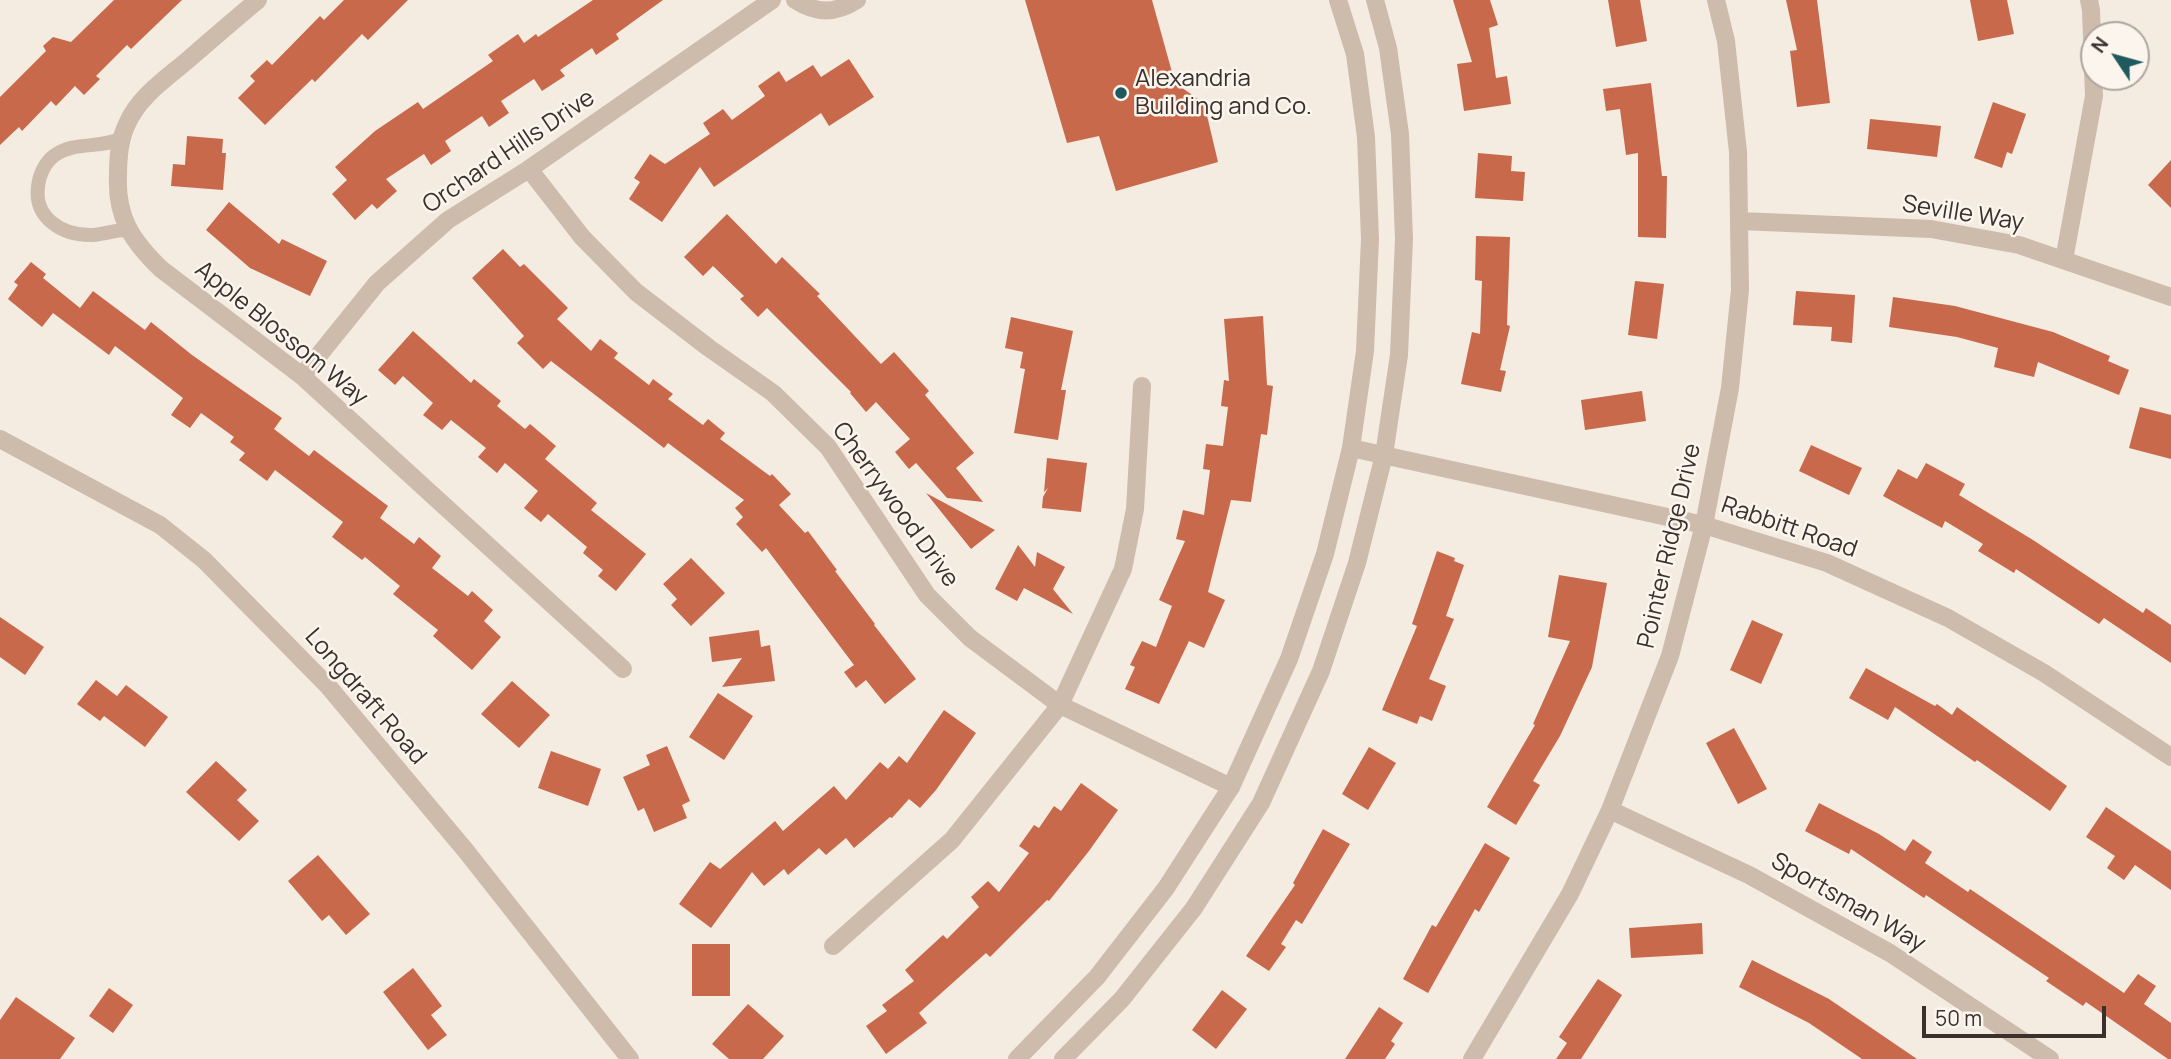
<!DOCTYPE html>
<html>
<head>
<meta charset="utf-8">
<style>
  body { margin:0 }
  #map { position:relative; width:2171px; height:1059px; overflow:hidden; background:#f4ebe1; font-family:Manrope,sans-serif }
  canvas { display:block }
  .north { position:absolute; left:2080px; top:21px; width:70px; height:70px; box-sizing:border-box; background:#fbf5ee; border:2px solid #aea6a0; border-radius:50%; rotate:306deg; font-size:19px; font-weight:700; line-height:28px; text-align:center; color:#3b302b }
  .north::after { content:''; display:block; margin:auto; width:24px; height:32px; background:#1f5a5e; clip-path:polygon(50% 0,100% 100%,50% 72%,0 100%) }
  .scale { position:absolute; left:1922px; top:1006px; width:184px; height:32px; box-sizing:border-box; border:4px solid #3b302b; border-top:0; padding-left:9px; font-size:21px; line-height:24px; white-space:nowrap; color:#3b302b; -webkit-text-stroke:5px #fbf5ee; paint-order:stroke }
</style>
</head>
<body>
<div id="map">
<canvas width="2171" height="1059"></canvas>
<div class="north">N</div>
<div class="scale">50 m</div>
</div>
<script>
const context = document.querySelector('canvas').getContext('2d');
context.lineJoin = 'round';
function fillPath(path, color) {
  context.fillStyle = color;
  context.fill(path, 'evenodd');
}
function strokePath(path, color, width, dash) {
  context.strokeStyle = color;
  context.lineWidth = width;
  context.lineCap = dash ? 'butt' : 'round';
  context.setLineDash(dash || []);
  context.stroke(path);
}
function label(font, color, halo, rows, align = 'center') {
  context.font = font + ' Manrope,sans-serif';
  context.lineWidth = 5;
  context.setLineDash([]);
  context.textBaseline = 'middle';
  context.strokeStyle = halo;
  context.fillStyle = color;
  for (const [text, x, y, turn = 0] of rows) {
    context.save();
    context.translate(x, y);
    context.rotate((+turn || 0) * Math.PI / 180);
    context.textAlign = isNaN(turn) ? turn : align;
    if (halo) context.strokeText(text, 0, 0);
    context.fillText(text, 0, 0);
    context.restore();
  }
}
const building = new Path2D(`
  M114 0H182L131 49 127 45 96 76 100 79 84 95 75 86 56 106 51 101 22 131 19 127 0 145V97L46 51 43 46 53 37 71 42Z
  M344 0H408L368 40 362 34 315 82 312 79 265 125 238 98 255 81 250 76 267 60 272 65 320 16 324 20Z
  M593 0H663L616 34 619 39 596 55 592 48 560 70 565 76 542 91 534 79 501 101 509 113 489 127 482 116 445 141 451 151 431 165 424 154 386 179 397 191 377 209 372 204 355 220 332 194 347 180 335 167 375 131 418 102 423 109 493 61 488 55 518 34 524 43 536 34 538 37Z
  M1025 0H1152L1175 83 1204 103 1218 162 1116 191 1099 136 1067 143Z
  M1453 0H1490L1498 25 1489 28 1496 78 1507 76 1511 104 1464 111 1457 64 1472 62Z
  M1608 0H1640L1647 41 1616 47Z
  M1786 0H1817L1830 103 1797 107 1790 51 1797 50Z
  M1970 0H2007L2014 34 1978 41Z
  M849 59 874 97 829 126 821 113 714 187 700 167 662 222 629 199 640 182 634 178 650 154 665 164 710 134 703 123 723 109 732 120 765 96 758 86 779 71 786 82 813 65 821 77Z
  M1651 83 1662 176H1667L1666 238 1638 237V153L1626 155 1620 109 1606 111 1603 89Z
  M1993 102 2026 114 2012 154 2007 152 2002 168 1974 158Z
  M1870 119 1941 126 1937 157 1867 149Z
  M187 136 223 139 222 153H226L223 190 171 186 173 164 185 165Z
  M1478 153 1512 156 1511 171 1525 172 1523 201 1475 198Z
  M2171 160V208L2148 185Z
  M229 202 279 244 282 239 327 261 310 296 250 268 206 230Z
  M727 214 776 264 782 257 820 294 817 296 881 364 894 352 929 391 925 395 974 453 956 468 983 502 947 498 916 463 909 469 895 452 910 439 876 402 866 412 850 393 851 392 767 308 758 317 740 299 744 296 713 266 703 276 684 257Z
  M1476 236 1510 237 1507 325 1510 326 1500 370 1506 371 1501 392 1461 384 1472 332 1480 334 1482 281 1475 280Z
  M503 249 520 267 524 264 568 308 557 319 591 351 600 339 618 353 614 358 649 385 653 379 673 394 668 399 703 425 708 419 725 433 720 439 770 476 772 474 791 494 779 505 805 533 808 531 837 570 835 571 875 624 874 625 916 679 885 704 866 680 856 688 844 672 854 665 766 548 762 552 736 524 743 517 735 508 744 500 668 443 664 448 551 361 543 369 517 343 524 336 472 278Z
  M31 262 46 274 43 278 80 308 93 291 145 330 151 322 192 355 282 418 274 429 309 456 314 450 388 506 380 518 414 544 419 537 441 556 432 568 468 596 472 591 493 610 484 621 501 637 472 670 433 636 438 630 393 594 400 586 365 557 362 560 332 537 343 522 275 470 267 481 239 460 245 453 230 442 234 437 201 413 190 428 171 415 183 398 115 346 109 355 53 313 42 327 8 299 18 285 14 282Z
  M1635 281 1664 284 1657 339 1628 335Z
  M1796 291 1855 295 1852 343 1831 341 1832 327 1793 325Z
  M1893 297 1955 306 2053 332 2110 356 2108 361 2129 370 2119 395 2038 362 2034 377 1994 367 1998 348 1957 337 1889 327Z
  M1263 316 1267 385 1273 386 1267 435 1261 434 1251 502 1231 500 1208 592 1225 600 1204 648 1189 641 1159 704 1125 689 1135 667 1130 665 1142 641 1156 647 1172 606 1159 600 1185 541 1176 539 1183 510 1204 515 1210 470 1203 469 1206 444 1223 446 1228 407 1221 406 1224 380 1229 381 1224 319Z
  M1011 317 1073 331 1061 390H1066L1058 440 1014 433 1025 369 1020 368 1023 352 1005 348Z
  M413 331 471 383 474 379 501 401 497 406 525 429 530 424 556 446 545 459 597 503 591 510 646 554 616 591 598 576 603 570 583 553 587 547 548 514 541 522 524 508 538 491 505 463 497 473 478 457 486 448 451 420 442 430 423 415 433 403 403 376 395 385 378 370Z
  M1642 391 1646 421 1585 430 1581 400Z
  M2140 407 2171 415V459L2129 448Z
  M1811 445 1862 468 1849 495 1799 471Z
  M1047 458 1087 463 1081 512 1042 508 1043 497 1048 488 1044 492Z
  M1926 463 1965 484 1959 495 2033 540 2143 613 2146 608 2171 625V663L2104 618 2099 624 2016 569 2014 573 1978 551 1983 544 1945 521 1942 528 1883 496 1898 469 1917 479Z
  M926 493 995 530 971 549Z
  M1018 545 1035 567 1037 552 1065 567 1053 589 1073 614 1024 588 1017 601 995 589Z
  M1437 551 1455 558 1454 561 1464 565 1446 616 1454 619 1429 679 1446 686 1432 721 1420 716 1417 724 1382 710 1417 626 1412 624Z
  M691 558 725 593 691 626 671 605 677 599 663 584Z
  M1559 575 1607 583 1592 667 1560 736 1533 781 1540 785 1516 825 1487 807 1535 725 1533 724 1570 641 1548 637Z
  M0 617 44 647 25 675 0 657Z
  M1752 620 1783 634 1761 684 1730 670Z
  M759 630 761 647 770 645 775 681 722 687 742 658 712 662 709 637Z
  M1866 668 1935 706 1937 704 1952 715 1957 707 2067 786 2050 811 1977 760 1975 762 1895 707 1888 720 1849 698Z
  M96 680 117 696 126 685 168 717 145 747 104 716 100 721 77 704Z
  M512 681 550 715 519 748 481 714Z
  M718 693 753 716 724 760 689 737Z
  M944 710 976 733 936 790 920 808 909 799 892 818 890 817 854 848 846 838 826 855 819 848 788 875 784 869 764 886 752 872 711 928 679 904 710 862 720 869 775 821 783 831 834 786 846 800 880 762 888 769 899 756 907 763Z
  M1734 728 1767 789 1738 804 1706 743Z
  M667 746 690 801 682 805 687 818 654 832 644 808 638 811 623 777 650 765 646 755Z
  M1369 747 1396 763 1368 810 1342 794Z
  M551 751 601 769 588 806 538 788Z
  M216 761 247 790 237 800 259 821 239 841 186 792Z
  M1081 783 1118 810 1089 851 1049 901 1047 900 990 957 986 953 919 1013 927 1023 886 1054 866 1026 887 1011 882 1005 914 981 905 970 943 935 947 939 979 907 971 897 988 881 999 892 1029 853 1019 846 1034 825 1039 828 1054 806 1061 811Z
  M1819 803 1879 834 1905 851 1913 839 1932 852 1925 863 1968 892 1970 889 2124 993 2138 974 2156 986 2144 1004 2171 1023V1059H2168L2086 1002 2083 1006 2046 981 2049 978 1926 895 1924 898 1851 849 1849 854 1805 831Z
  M2106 807 2171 851V890L2135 865 2124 880 2107 868 2115 856 2086 837Z
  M1323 829 1350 844 1302 924 1296 920 1281 944 1286 947 1269 971 1246 956 1295 885 1293 883Z
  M1485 843 1510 858 1479 912 1475 909 1428 993 1403 979 1432 925 1436 927Z
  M318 855 370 914 346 935 329 915 322 921 288 881Z
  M1702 923 1703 954 1631 958 1629 928Z
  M692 944H730V996H692Z
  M1752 960 1829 999 1917 1059H1862L1809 1023 1739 987Z
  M413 968 442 1006 431 1015 447 1035 428 1050 383 992Z
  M1598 979 1622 995 1581 1059H1556L1567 1043 1559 1037Z
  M109 988 133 1005 113 1033 89 1016Z
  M1222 990 1247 1009 1216 1049 1192 1030Z
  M16 997 75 1038 60 1059H0V1020Z
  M748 1004 784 1036 763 1059H729L712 1044Z
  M1379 1007 1403 1023 1391 1041 1395 1044 1385 1059H1345Z`);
const service = new Path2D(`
  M122 138C101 149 75 141 55 155 45 162 39 175 38 187 34 218 62 235 90 235 102 235 114 230 127 230`);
const minor = new Path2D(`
  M258 0C235 19 212 39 189 59 167 78 139 96 127 124 119 140 118 158 118 176 116 217 132 241 161 269L302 376 623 669
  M795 0C817 14 835 14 857 0
  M529 169 582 237 636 292 709 348 773 393 828 447 927 595 970 638 1060 705 1231 787
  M1740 221 1931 229 2019 245 2171 297
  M2064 260 2094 96 2091 10 2089 0
  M302 376 377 283 448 220 529 169 772 0
  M1610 810 1749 875 1890 953 2050 1059
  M833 946 952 840 1060 705 1123 569 1135 509 1142 386
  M1472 1059 1570 894 1610 810 1670 656 1704 525 1730 388 1740 290 1738 152 1726 41 1716 0`);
const tertiary = new Path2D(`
  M0 439 160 525 204 560 328 686 466 851 630 1059
  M1351 448 1704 525 1827 563 1948 618 2044 673 2171 757
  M1017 1059 1097 977 1166 888 1231 787 1289 659 1325 554 1351 448 1365 351 1370 239 1366 137 1355 54 1338 0
  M1063 1059 1122 999 1194 908 1261 803 1321 671 1357 563 1384 455 1399 355 1404 239 1400 134 1388 48 1375 0`);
const markers = [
  [1121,93,7,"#1f5a5e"]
];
const poiNames = [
  ["Alexandria",1135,79],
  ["Building and Co.",1135,107]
];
const streetNames = [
  ["Orchard Hills Drive",509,152,-34],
  ["Seville Way",1963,214,9],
  ["Apple Blossom Way",281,334,39],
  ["Cherrywood Drive",895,505,54],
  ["Rabbitt Road",1789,528,19],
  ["Pointer Ridge Drive",1670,546,-77],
  ["Longdraft Road",365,697,49],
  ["Sportsman Way",1848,903,30]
];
fillPath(building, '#c8694b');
strokePath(service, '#cdbbac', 14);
strokePath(minor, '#cdbbac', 18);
strokePath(tertiary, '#cdbbac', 18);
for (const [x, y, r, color] of markers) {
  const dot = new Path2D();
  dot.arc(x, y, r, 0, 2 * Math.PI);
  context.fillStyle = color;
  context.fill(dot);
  strokePath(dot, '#fbf5ee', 2.5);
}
label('24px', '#3b302b', '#fbf5ee', poiNames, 'left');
label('24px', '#3b302b', '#fbf5ee', streetNames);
</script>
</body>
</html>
